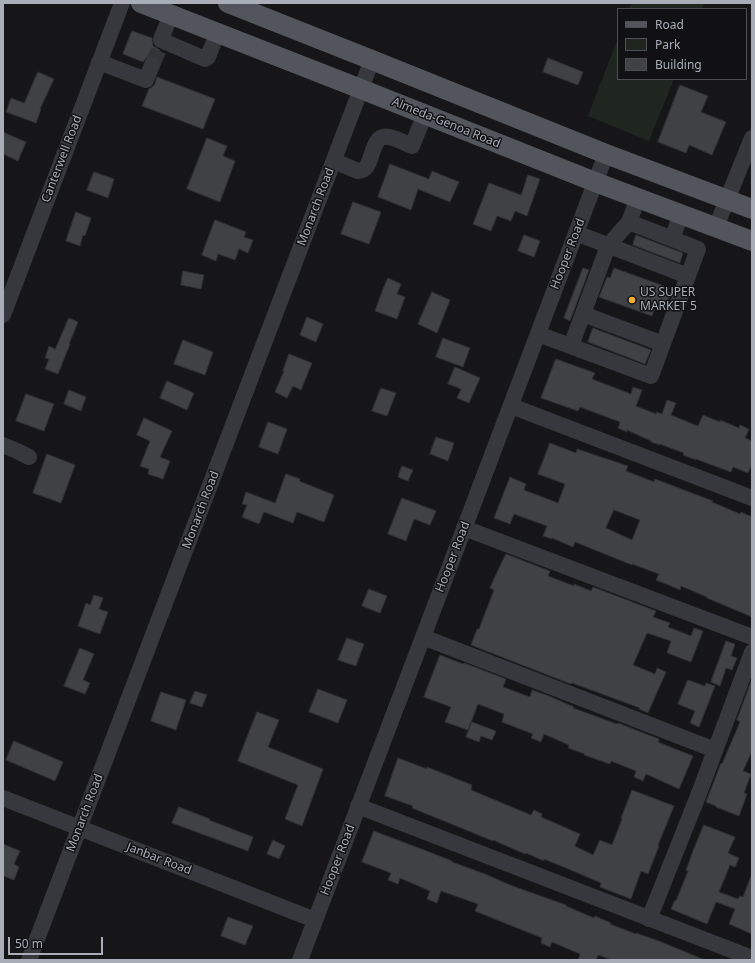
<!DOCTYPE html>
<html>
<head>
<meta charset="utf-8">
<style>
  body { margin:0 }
  #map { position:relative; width:755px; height:963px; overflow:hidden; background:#161618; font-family:"Noto Sans",sans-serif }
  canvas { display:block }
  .frame { position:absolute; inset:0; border:4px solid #a8adb8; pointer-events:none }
  .legend { position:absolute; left:617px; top:8px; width:130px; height:72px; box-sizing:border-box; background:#111113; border:1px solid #4d4f55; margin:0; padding:5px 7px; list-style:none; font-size:12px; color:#a8adb8 }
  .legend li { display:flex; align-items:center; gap:8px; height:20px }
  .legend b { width:20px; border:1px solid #4d4f55 }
  .scale { position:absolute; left:8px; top:937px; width:95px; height:18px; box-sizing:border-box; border:2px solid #a8adb8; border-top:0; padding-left:5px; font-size:12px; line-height:14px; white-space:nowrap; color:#a8adb8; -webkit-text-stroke:3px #111113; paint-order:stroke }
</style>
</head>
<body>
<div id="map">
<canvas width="755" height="963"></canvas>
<div class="frame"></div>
<ul class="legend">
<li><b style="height:5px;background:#53555c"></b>Road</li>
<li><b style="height:11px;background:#1e261f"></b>Park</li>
<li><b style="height:11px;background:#404145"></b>Building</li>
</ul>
<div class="scale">50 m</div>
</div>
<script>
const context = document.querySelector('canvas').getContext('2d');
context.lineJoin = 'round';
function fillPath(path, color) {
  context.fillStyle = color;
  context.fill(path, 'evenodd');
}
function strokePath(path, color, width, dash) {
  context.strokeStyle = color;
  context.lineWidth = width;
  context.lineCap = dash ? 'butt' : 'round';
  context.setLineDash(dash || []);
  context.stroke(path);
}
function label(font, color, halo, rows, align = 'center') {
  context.font = font + ' "Noto Sans",sans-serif';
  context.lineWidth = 3;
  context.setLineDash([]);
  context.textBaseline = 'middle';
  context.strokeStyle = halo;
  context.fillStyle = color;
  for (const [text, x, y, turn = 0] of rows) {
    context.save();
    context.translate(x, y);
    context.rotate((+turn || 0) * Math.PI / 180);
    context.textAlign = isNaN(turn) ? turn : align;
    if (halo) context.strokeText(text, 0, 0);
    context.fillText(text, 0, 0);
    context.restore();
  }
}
const green = new Path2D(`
  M632 3H704L702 9H629Z
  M618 38V79H674L649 141 588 116Z`);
const building = new Path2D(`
  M132 31 152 38 153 46 160 50 157 57 155 56H150L146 58 143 62 123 54Z
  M548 58 583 72 578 85 543 72Z
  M38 72 54 79 40 109H41L36 123 6 112 11 98 24 103Z
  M157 77 215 99 203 129 142 106 149 89 152 87 155 84Z
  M680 85 708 96 701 112 726 122 712 155 689 145 686 153 658 142Z
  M3 132 26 142 18 161 3 154Z
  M207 138 227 146 223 156 235 161 220 202 187 189Z
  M390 164 429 179 432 171 459 182 450 202 418 189 411 210 378 197Z
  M94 172 114 179 108 198 87 190Z
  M528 175 540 179 527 216 515 211 511 221 497 216 491 231 473 224 489 183 521 195Z
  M353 202 381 212 369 244 341 234Z
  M76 212 91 218 85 236 83 235 80 246 66 241Z
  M215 220 246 232 244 237 253 240 248 253 239 249 235 260 218 254 216 261 202 255Z
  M524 235 540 241 534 257 518 251Z
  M636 235 683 253 680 263 633 245Z
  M583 268 589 270 570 321 564 318Z
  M614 268 664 286 663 290 671 293 665 309 656 305 652 316 599 297 607 277 610 278Z
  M183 271 204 275 201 289 181 285Z
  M388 278 401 284 397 294 405 297 397 319 375 311 383 289Z
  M432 292 450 300 437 333 418 324Z
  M307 317 323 324 316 342 300 335Z
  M69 318 78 322 69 344H70L58 374 45 369 49 359 45 358 49 346 55 349Z
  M593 328 651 350 645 364 588 342Z
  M443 338 470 348 463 367 436 357Z
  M183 340 213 352 205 375 174 364Z
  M289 354 312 363 301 390 293 386 287 398 275 392 284 371H283Z
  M556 359 595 373 592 379 631 394 633 387 642 390 636 406 656 414 657 412 662 414 667 400 676 403 671 415 698 426 703 415 720 422V420L739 428 740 425 749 429 745 438 752 441V464L748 473 733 467 731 472 696 459V460L683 455 684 453 660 444V445L651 442V441L627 430V432L618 428 620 422 580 407 578 411 541 398Z
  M455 367 480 378 469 403 457 398 461 389 448 384Z
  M167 381 194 393 187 410 160 398Z
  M381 388 396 393 387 416 372 411Z
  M69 390 86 397 81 411 64 404Z
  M26 394 54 404 44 431 16 421Z
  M144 418 172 431 160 457 170 461 163 479 148 474 149 469 140 466 150 441 137 435Z
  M268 422 287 429 278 454 259 447Z
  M436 437 454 443 448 461 430 454Z
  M550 443 576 453 577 449 628 466 626 471 654 482 655 479 713 501 712 502 740 514 741 512 752 517V617L707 598V597L681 586 680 590 671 586 656 580 659 574 632 564V565L575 542 573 547 552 538V539L543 536 547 526 514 514 510 524 494 518 510 477 526 484 524 490 558 503 565 484 538 474ZM614 510 640 520 632 540 606 528Z
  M47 454 75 465 61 503 33 493Z
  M402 466 413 470 408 481 398 477Z
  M286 474 300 479 299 481 334 495 324 522 297 512 293 523 264 512 259 524 242 517 247 505 242 504 246 492 275 503Z
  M402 498 436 511 430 525 414 519 406 541 388 534Z
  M506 554 550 571 548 576 574 586V584L591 591 593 587 656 611 653 617 670 623 668 627 691 636 694 628 703 631 691 662 667 653 671 641 647 633 633 665 655 674 657 668 666 672 648 713 639 709 640 708 572 683 571 684 471 645 477 629H479L494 590 490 588Z
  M369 589 387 596 380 613 362 606Z
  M94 595 103 598 99 609 108 612 100 634 78 626 86 603 90 605Z
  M347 638 364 644 356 666 338 660Z
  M726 641 735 644 731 656 737 658 732 670 726 668 720 686 711 682Z
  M80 648 94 654 83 680 90 683 85 694 64 686Z
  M440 655 463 664 464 663 506 679 503 687 530 697 532 690 549 696 574 707 573 708 617 724 618 723 659 739 658 742 693 756 679 789 646 774 643 781 634 777 636 771 611 761 610 764 584 755 585 754 568 748 569 745 544 734 541 742 531 738 533 734 502 722 504 714 478 704 468 730 445 722 451 707 424 697Z
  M752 679V751L743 771 751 774 744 793 747 794 739 816 716 807V806L706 802 721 763 722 764 740 722 737 720Z
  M688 680 705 686 706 683 715 686 699 727 690 723 695 711 678 704Z
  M318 689 347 700 338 723 309 712Z
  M195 691 207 695 202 707 190 703Z
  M161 692 186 700 176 730 151 721Z
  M257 712 279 720 268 747 323 769 302 826 285 819 298 785 238 761Z
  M472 722 496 731 492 740 481 736 479 742 466 737Z
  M14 741 63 762 55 781 6 760Z
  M398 758 427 769V767L472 785 471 790 531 815 534 810 542 814 541 817 580 834 575 846 593 855 600 840 612 845 622 819 621 818 632 790 674 806 658 845 659 846 648 874 641 871 631 899 600 887 601 883 566 868 544 859V861L526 853 525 854 493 840V841L476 834 412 808 413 806 385 796Z
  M179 807 210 819 209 820 253 837 248 851 172 823Z
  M704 825 735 837 728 853 739 858 735 867 730 865 719 892 738 899 740 896 743 897 751 876 752 877V934L729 924 735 909 716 902 707 924 671 909 675 900 676 901 688 871 686 870 693 851Z
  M374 831 424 850 452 861V862L485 874 510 885 566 905V906L594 918 595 916 611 923 610 924 636 934V933L659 941 705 960H612L598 955 596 960H578L580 954 552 942 550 947 541 943 542 938 475 911 478 904 441 891 437 903 427 899 430 891 400 878 398 884 388 880 391 873 362 862Z
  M273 840 285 846 279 859 267 854Z
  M3 844 20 851 14 864 19 867 14 880 3 876Z
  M228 917 253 926 245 945 221 936Z`);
const minorTunnel = new Path2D(`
  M152 65 162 42`);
const minor = new Path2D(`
  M171 15 161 39V40L205 59 208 57 217 33
  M99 62 146 80 152 65
  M334 161 358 171C359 171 363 170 364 169 374 162 371 133 389 137 396 138 405 143 412 146L425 114
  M716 227 752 138
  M576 233 688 276
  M672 239 681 214
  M583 314 663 344
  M3 315 122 3
  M538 334 651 376 698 249 629 222
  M571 346 608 246 629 222 638 198
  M511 406 752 498
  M3 445 17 451 29 457
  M464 528 752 637
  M423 637 715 750
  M3 798 315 920
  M358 806 752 958
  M649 919 698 796 752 652
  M29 960 372 60
  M300 960 423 637 606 154`);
const major = new Path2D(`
  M141 3 361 89 595 182 752 241
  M228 3 372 60 606 154 752 209`);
const markers = [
  [632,300,4,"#f2b134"]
];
const streetNames = [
  ["Almeda-Genoa Road",446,123,22],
  ["Canterwell Road",62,159,-69],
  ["Monarch Road",316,207,-69],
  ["Hooper Road",568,254,-69],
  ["Monarch Road",201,510,-69],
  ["Hooper Road",453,557,-69],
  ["Monarch Road",85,813,-69],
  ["Janbar Road",159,859,21],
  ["Hooper Road",338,860,-69]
];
const poiNames = [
  ["US SUPER",640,293],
  ["MARKET 5",640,307]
];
fillPath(green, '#1e261f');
fillPath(building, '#404145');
strokePath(building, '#303034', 1);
strokePath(minorTunnel, '#333438', 16, [16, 8]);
strokePath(minor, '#37383d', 16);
strokePath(major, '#53555c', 20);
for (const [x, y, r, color] of markers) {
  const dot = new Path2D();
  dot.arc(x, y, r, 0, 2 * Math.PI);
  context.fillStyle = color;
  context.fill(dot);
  strokePath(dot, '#111113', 1.5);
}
label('12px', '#a8adb8', '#111113', streetNames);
label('12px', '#a8adb8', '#111113', poiNames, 'left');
</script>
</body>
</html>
